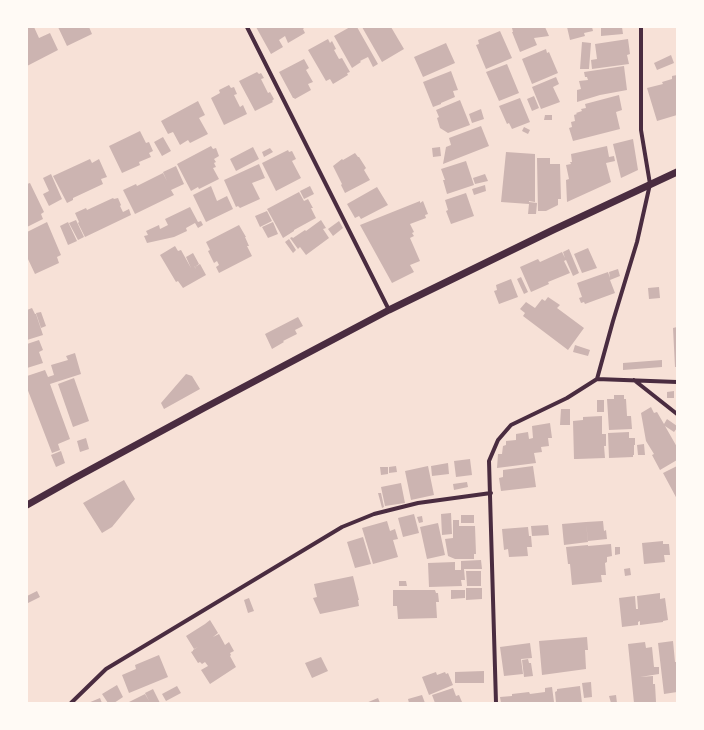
<!DOCTYPE html>
<html>
<head>
<meta charset="utf-8">
<style>
  body { margin:0 }
  #map { position:relative; width:704px; height:730px; overflow:hidden; background:#f7e1d7; font-family:"Public Sans",sans-serif }
  canvas { display:block }
  .frame { position:absolute; inset:0; border:28px solid #fffaf5; pointer-events:none }
</style>
</head>
<body>
<div id="map">
<canvas width="704" height="730"></canvas>
<div class="frame"></div>
</div>
<script>
const context = document.querySelector('canvas').getContext('2d');
context.lineJoin = 'round';
function fillPath(path, color) {
  context.fillStyle = color;
  context.fill(path, 'evenodd');
}
function strokePath(path, color, width, dash) {
  context.strokeStyle = color;
  context.lineWidth = width;
  context.lineCap = dash ? 'butt' : 'round';
  context.setLineDash(dash || []);
  context.stroke(path);
}
const building = new Path2D(`
  M27 27H34L39 38 50 33 58 50 27 66Z
  M58 27H89L92 34 67 46Z
  M256 27H305L303 29 305 33 288 43 285 36 279 40 283 47 271 54Z
  M350 27H357L378 64 373 67 368 57 360 61 361 62 352 68 334 36Z
  M362 27H391L404 49 382 62Z
  M526 27H545L549 36 534 38 537 45 520 52 512 32H513L512 28Z
  M567 27H592L593 31 584 33 585 36 570 40Z
  M601 27H622L623 34 601 36Z
  M500 31 512 58 486 69 476 45 479 44 478 40Z
  M328 39 330 43 332 41 336 49 334 50 339 59 342 58 350 72 347 73 348 75 333 84 330 79 326 81 308 50Z
  M628 39 630 54 627 55 629 64 592 69 591 60 597 59 595 44Z
  M582 42 591 43 589 69H580Z
  M446 43 455 63 423 77 414 57Z
  M546 49 547 53 549 52 558 73 532 84 522 59Z
  M671 55 674 63 657 70 654 63Z
  M304 59 309 68 306 70 313 82 308 84 311 90 295 99 294 98H293L279 72Z
  M507 64 519 93 499 101 486 72Z
  M624 66 627 90 600 95 577 102V90L581 89 579 81 588 80 587 77H585L584 72Z
  M451 71 458 90 453 91 455 97 441 103V104L433 107 423 82Z
  M257 72 259 74 261 73 264 78 261 79 268 93 270 92 274 99 272 101 273 102 255 111 239 81Z
  M677 75V115L657 121 647 88 663 84 662 82 672 79V76Z
  M556 77 559 84 553 87 560 102 541 109 532 87Z
  M229 85 231 88 234 87 237 94 234 95 240 107 243 105 247 114 224 125 211 98 220 93 219 90Z
  M619 95 622 110 616 112 620 129 573 141 569 128 572 127 571 122 575 121 574 115 577 114 576 113 582 111 581 109 586 108 585 104Z
  M534 96 539 108 532 111 527 99Z
  M520 98 530 122 512 129 509 123 507 124 499 106Z
  M460 100 470 125 448 133 440 128 437 118 439 117 436 110Z
  M198 101 205 115 199 118 208 134 190 143 188 140 180 145 173 132 168 134 161 121Z
  M481 109 484 119 472 123 469 114Z
  M545 115H552V120H544Z
  M481 126 489 146 443 164 446 147 451 145 449 138Z
  M524 127 530 130 528 134 522 131Z
  M140 131 146 143 149 142 153 151 149 153 151 157 139 162 140 165 122 173 109 146Z
  M163 137 171 151 162 156 154 142Z
  M633 139 638 170 621 178 613 144Z
  M211 146 213 149 216 148 219 156 214 159 216 162 214 163 216 167 213 168 219 179 199 189 198 187 191 191 177 164Z
  M607 146 609 157 614 156 615 161 606 163 611 182 567 202 566 180 569 179 566 165 571 164 570 162H572L571 154Z
  M253 147 259 159 236 171 230 159Z
  M440 147 441 156 433 157 432 148Z
  M270 148 273 152 264 157 262 152Z
  M288 150 289 152 292 151 296 159 292 161 301 178 276 191 262 163Z
  M506 152 535 154V202L529 201V202L537 203 536 214H528L529 204 501 202Z
  M355 153 358 157H359L366 168 364 170 370 180 345 193 341 185 342 184 333 166 342 159 343 160Z
  M537 158H550V164H560L561 199H558V205L546 211H538Z
  M90 159 92 163 99 159 107 177 101 179 103 184 73 198V200L67 203 53 176Z
  M466 161 474 185 447 194 443 180H445L441 169Z
  M259 164 265 178 252 183 260 199 240 208 238 206 236 207 224 180Z
  M176 166 184 184 171 190 174 195 135 214 123 190 136 184 137 186 163 173 167 181 163 172Z
  M51 174 62 199 49 206 43 194 49 191 43 178Z
  M485 174 488 181 475 184 473 178Z
  M30 183 44 212 41 214 43 219 27 227V184Z
  M485 185 486 191 474 195 472 189Z
  M211 186 217 201 227 196 233 209 206 222 193 195Z
  M310 186 314 194 304 199 300 191Z
  M377 187 388 205 361 219 359 216 355 218 347 204Z
  M299 192 304 201 308 199 313 208H311L316 218 294 230V231L283 238 267 209Z
  M466 193 474 216 451 224 446 211 448 210 445 200Z
  M113 198 114 199 118 198 121 205 120 206 123 212 129 209 131 215 85 237 78 223 79 222 75 213 86 208 87 210Z
  M420 201V203L423 201 428 214 425 215 426 218 410 224 414 232 412 233 414 236 410 238 420 261 410 265 414 272 392 283 360 225Z
  M190 207 198 222 201 221 203 225 198 228 195 223 186 228 187 231 174 237 147 243 144 236 148 235 146 231 159 225 160 229 168 225 165 219Z
  M267 211 272 221 260 227 255 216Z
  M76 220 84 237 78 240 69 223Z
  M321 220 326 228 323 229 329 238 306 255 300 247 298 249 290 238 292 237 293 238 305 230 306 231Z
  M339 221 343 228 333 236 328 229Z
  M47 222 61 255 57 257 59 263 35 274 27 257V232Z
  M68 222 77 241 68 245 60 226Z
  M273 222 278 234 268 238 262 227Z
  M239 225 246 237H245L249 246H247L252 256 219 273 216 267 219 265 217 261 214 263 208 251 210 250 206 242Z
  M289 239 296 250 293 253 285 242Z
  M175 246 178 251 181 250 191 268 186 257 193 253 199 264 195 267 194 266 196 269 195 267 200 264 206 275 183 288 178 281 176 282 160 255Z
  M588 248 597 268 582 273 574 254Z
  M569 249 579 273 573 276 566 260 564 261 570 273 548 282 549 284 531 292 520 267 538 259 540 262 562 252 565 258 563 252Z
  M618 269 620 276 610 280 615 293 585 304 584 302 581 303 579 298 582 297 577 283 608 272 610 278 609 272Z
  M521 277 528 292 524 294 517 279Z
  M511 279 518 297 499 304 494 291 497 290 496 285Z
  M659 287 660 298 649 299 648 288Z
  M548 297 560 305 557 308 584 328 568 350 523 316 525 313 520 309 526 302 535 308 542 299 545 301Z
  M32 308 35 314H36L43 335 27 340V310Z
  M41 312 46 326 41 328 36 313Z
  M298 317 303 326 295 330 297 334 283 341 284 342 272 349 265 334Z
  M677 327V367H675L673 328Z
  M39 340 43 350 39 352 43 363 27 368V344Z
  M575 345 590 350 588 356 573 352Z
  M75 353 81 374 50 384 70 439 58 444 60 450 52 453 27 388V376L45 370 48 377 54 375 51 365 68 360 66 356Z
  M662 360V367L623 370V363Z
  M186 374 192 376 200 389 164 409 161 403Z
  M74 378 89 421 73 427 58 384Z
  M674 391V398H667V392Z
  M614 395H624V399H626L627 416H631L632 429 609 430 607 399H614Z
  M597 400H604V412H597Z
  M651 407 654 413 657 412 664 424 667 419 677 426V428L674 432 665 426 677 447V460L660 470 652 455 654 454 646 441 641 413Z
  M561 409H570V425H560Z
  M602 416V434H606V446H604L605 458 577 459H574L573 421 583 420V417Z
  M550 423 552 438H548L549 446 541 447 542 452 534 453 536 463 497 468 498 454H502L503 446 506 445V441L516 440V434L528 432 529 439 533 438 532 426Z
  M629 432V438H635V445H634V455H633V457L609 458 608 433Z
  M86 438 89 449 80 452 77 441Z
  M644 444 645 455H638L637 445Z
  M61 451 65 463 56 467 51 455Z
  M470 459 472 475 456 477 454 461Z
  M448 463 449 474 432 476 431 466Z
  M396 466 397 472 389 473V467Z
  M428 466 434 495 411 500 405 471Z
  M533 466 536 487 501 491 499 478 503 477V470Z
  M677 466V499L663 473Z
  M380 467H388V474L381 475Z
  M124 480 135 499 112 527 102 533 83 503Z
  M467 482 468 487 454 490 453 484Z
  M401 483 405 503 385 506 381 487Z
  M378 493H381L384 507 382 508Z
  M451 513 452 534 442 535 441 514Z
  M414 514 419 533 403 537 398 518Z
  M461 515H474V523H461Z
  M422 516 423 522 419 523 417 517Z
  M453 520H459V526H475L476 554H474V559H455L448 556 445 539 453 538Z
  M387 521 390 531 395 529 398 539 393 540 398 557 373 564 362 528Z
  M603 521 604 531 606 530 607 539 588 541 586 522Z
  M586 522 588 542 564 545 562 524Z
  M438 523 445 555 427 559 420 527Z
  M548 525 549 535 532 536 531 526Z
  M528 527 529 536H531L532 547H527L528 556 509 557 508 549 504 550 502 529Z
  M363 537 371 564 355 568 347 542Z
  M663 541V544H669L670 555H664L665 562 644 564 642 543Z
  M611 544 612 556 607 557V562L605 563 606 575H601L602 582 572 585 570 564H568L566 547 588 545V546Z
  M615 547H620V554L615 555Z
  M481 560 482 569H464L465 580H461L462 586 429 587 428 563 455 562V570H461V561Z
  M630 568 631 575 625 576 624 569Z
  M466 571H481V586H467Z
  M353 576 359 600H358L359 606 320 614 313 598 317 597 314 584Z
  M399 581H406L407 586H399Z
  M466 588H482V599L466 600Z
  M393 590H435L436 593H438L439 602H436L437 618 398 619 397 606H393Z
  M451 590H465V598L451 599Z
  M37 591 40 597 28 603 27 596Z
  M660 593V599L665 598 668 620 663 621V622L640 625V621L638 622V625L622 627 619 598 635 596 636 609H638L637 596Z
  M249 598 254 611 248 613 244 600Z
  M210 620 218 633 213 637 205 624Z
  M205 624 213 637 219 634 225 645 229 642 234 651 230 653 231 655 230 656 236 667 210 684 201 670 208 666 205 662 202 664 200 662 198 663 191 652 193 651V650L198 647 194 649 186 636Z
  M587 637 588 650H585L586 669 542 675 539 641Z
  M673 641 675 662H677V692L664 694 658 643Z
  M645 642 646 648 652 647 654 667H659V674L640 677 653 676V684H655L656 702 634 703 628 644Z
  M530 643 532 658 521 659 523 674 504 676 500 647Z
  M159 655 168 677 129 693 122 675 136 669 135 665Z
  M321 657 328 671 312 678 305 663Z
  M528 659 529 663H531L533 676 524 677 522 660Z
  M484 671V683H455V672Z
  M436 672 437 675 445 672 446 674 448 673 453 685 429 695 422 677Z
  M591 682 592 697 584 698 582 683Z
  M117 685 123 697 114 703H108L102 694Z
  M177 686 181 693 166 701 162 694Z
  M580 686 582 703H556L555 692 557 691V689Z
  M552 687 554 702 546 703H501L500 697 512 696V694L529 692 530 694 545 692V688Z
  M453 688 456 696 459 695 462 702 458 703H435L432 695Z
  M153 689 160 703H127L145 694 149 701 145 693Z
  M422 695 425 703H409L408 699Z
  M616 695 617 703H611L609 696Z
  M100 698 102 703H88Z
  M378 698 380 703H366Z`);
const minor = new Path2D(`
  M247 27 389 310
  M597 379 613 321 637 242 650 184 641 130V27
  M634 380 677 414
  M71 703 106 669 342 527 374 514 418 503 491 493
  M496 703 489 461 498 440 511 425 567 398 597 379 677 382`);
const tertiary = new Path2D(`
  M27 505 73 479 204 408 389 310 553 230 677 172`);
fillPath(building, '#ccb4b1');
strokePath(minor, '#4a2c40', 4);
strokePath(tertiary, '#4a2c40', 7);
</script>
</body>
</html>
